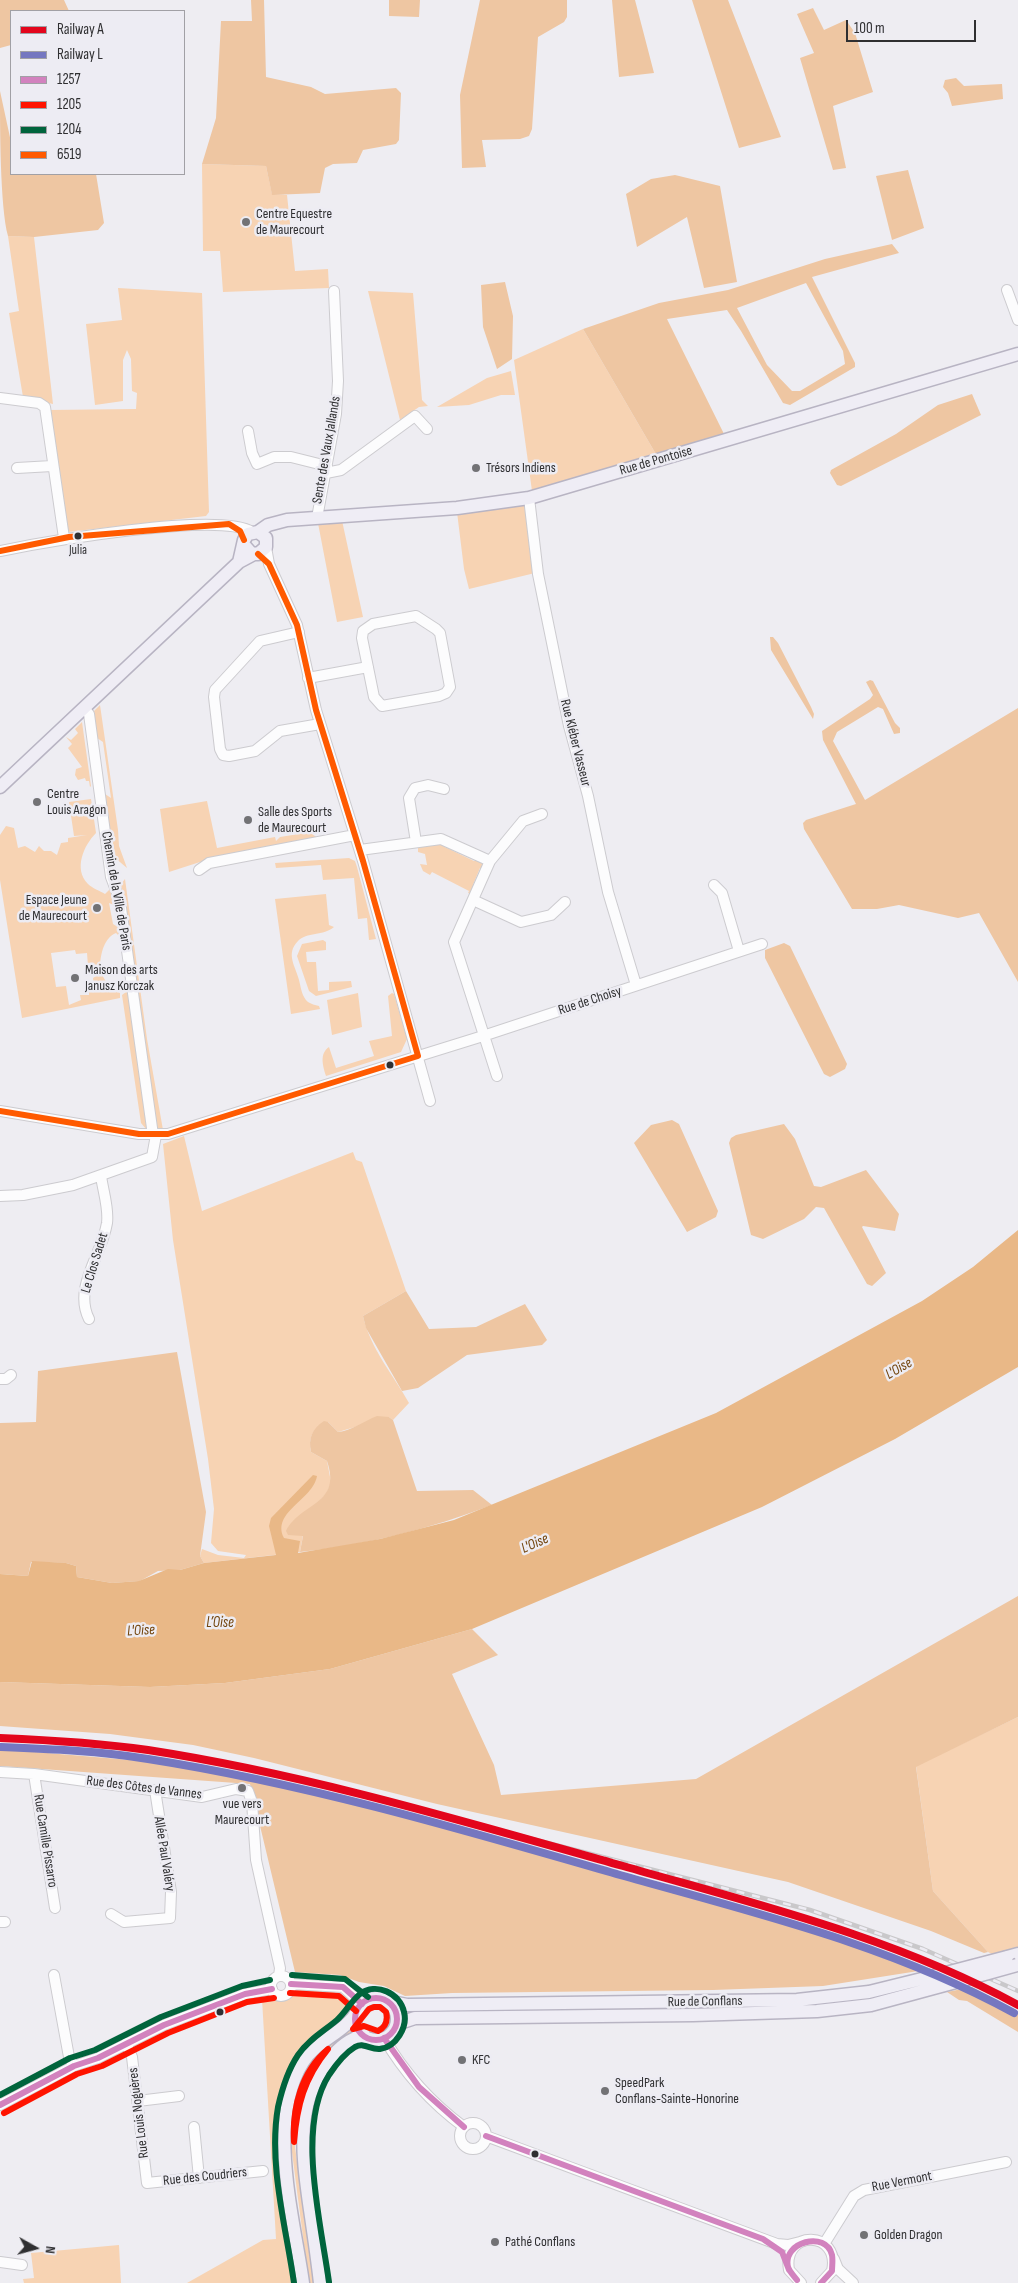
<!DOCTYPE html>
<html>
<head>
<meta charset="utf-8">
<style>
  body { margin:0 }
  #map { position:relative; width:1018px; height:2283px; overflow:hidden; background:#eeedf2; font-family:"Sofia Sans Condensed",sans-serif }
  canvas { display:block }
  .legend { position:absolute; left:10px; top:10px; width:175px; height:165px; box-sizing:border-box; background:#edecf3; border:1px solid #a1a0a5; margin:0; padding:6px 9px; list-style:none; font-size:15px; color:#2f2f31 }
  .legend li { display:flex; align-items:center; gap:10px; height:25px }
  .legend b { width:25px; border:1px solid #a1a0a5 }
  .north { position:absolute; left:10px; top:2223px; width:50px; height:50px; -webkit-text-stroke:4px #edecf3; paint-order:stroke; rotate:97deg; font-size:14px; font-weight:700; line-height:20px; text-align:center; color:#2f2f31 }
  .north::after { content:''; display:block; margin:auto; width:18px; height:22px; background:#2f2f31; clip-path:polygon(50% 0,100% 100%,50% 72%,0 100%) }
  .scale { position:absolute; left:846px; top:20px; width:130px; height:22px; box-sizing:border-box; border:2px solid #2f2f31; border-top:0; padding-left:6px; font-size:15px; line-height:18px; white-space:nowrap; color:#2f2f31; -webkit-text-stroke:4px #edecf3; paint-order:stroke }
</style>
</head>
<body>
<div id="map">
<canvas width="1018" height="2283"></canvas>
<ul class="legend">
<li><b style="height:6px;background:#e3051c"></b>Railway A</li>
<li><b style="height:6px;background:#7577c0"></b>Railway L</li>
<li><b style="height:6px;background:#d282be"></b>1257</li>
<li><b style="height:6px;background:#ff1400"></b>1205</li>
<li><b style="height:6px;background:#00643c"></b>1204</li>
<li><b style="height:6px;background:#ff5a00"></b>6519</li>
</ul>
<div class="north">N</div>
<div class="scale">100 m</div>
</div>
<script>
const context = document.querySelector('canvas').getContext('2d');
context.lineJoin = 'round';
function fillPath(path, color) {
  context.fillStyle = color;
  context.fill(path, 'evenodd');
}
function strokePath(path, color, width, dash) {
  context.strokeStyle = color;
  context.lineWidth = width;
  context.lineCap = dash ? 'butt' : 'round';
  context.setLineDash(dash || []);
  context.stroke(path);
}
function label(font, color, halo, rows, align = 'center') {
  context.font = font + ' "Sofia Sans Condensed",sans-serif';
  context.lineWidth = 5;
  context.setLineDash([]);
  context.textBaseline = 'middle';
  context.strokeStyle = halo;
  context.fillStyle = color;
  for (const [text, x, y, turn = 0] of rows) {
    context.save();
    context.translate(x, y);
    context.rotate((+turn || 0) * Math.PI / 180);
    context.textAlign = isNaN(turn) ? turn : align;
    if (halo) context.strokeText(text, 0, 0);
    context.fillText(text, 0, 0);
    context.restore();
  }
}
const green = new Path2D(`
  M202 164 266 166 272 194 287 195 295 271 328 269 329 288 223 292 220 251H203Z
  M8 236 34 237 53 404 23 397 9 313 19 311Z
  M118 288 202 293 209 512 206 516 68 532 49 410 136 409 137 393 132 391 131 359 127 350 123 360V401L95 405 86 324 122 320Z
  M368 291 413 293 422 400 428 406 419 407 400 420Z
  M583 329 657 456 532 491 514 360Z
  M511 371 515 395H501L469 405 437 407 487 378Z
  M525 505 535 573 469 589 464 569 457 512Z
  M341 516 363 617 337 622 317 518Z
  M100 705 118 830 119 846 127 868 114 857 110 828 107 820 109 817 105 794 111 798 103 742 97 738 94 711Z
  M82 722 91 786 90 787 89 781H86L85 778 78 780 75 775 76 769 82 767 68 748 72 744 66 737 71 740 78 733 75 729Z
  M91 799 96 833C84 845 73 869 88 884 92 888 100 891 105 894L113 886 119 907 109 903 113 924 121 929V938L116 933C104 938 101 953 100 965L88 966 87 953 76 954 75 950 51 953 56 987 66 986 69 1005 81 1000 80 995H89V991L94 988 93 978 101 973 109 987 120 993V998L22 1018 0 880V835L6 826 14 828 18 848 25 846 35 852 39 846 44 851H51L57 855 61 843 68 842V838L87 835 74 836 69 802Z
  M207 801 217 848 275 837 276 841 280 837 299 834 297 823 319 839 200 862 169 872 160 809Z
  M451 843 445 847 474 861 481 857 486 859 485 874 480 868 473 885 477 891 471 894 468 893 469 891 432 872 430 875 423 871 420 864 427 865 425 854 418 852V845Z
  M349 858 355 861 357 867 376 939 369 940 367 918 358 919 354 878 323 880 321 865 276 868 275 863Z
  M125 879 147 1039 163 1130 157 1128 121 884Z
  M326 894 329 925 334 927C324 936 306 932 298 941 285 954 296 967 299 980 301 988 302 997 308 1002 311 1004 315 1005 319 1006L320 1009 291 1014 275 899Z
  M323 940 326 942V950L306 952 307 962H316L318 991 329 990V982L351 981 352 987 316 996 309 991 297 956 302 944Z
  M128 986 148 1128 146 1129 141 1123 122 995 126 992Z
  M358 993 362 1027 332 1035 327 1000Z
  M392 993 394 994 407 1039 401 1052 326 1076C323 1066 319 1054 329 1047L336 1068 374 1056 369 1041 392 1036 388 996Z
  M184 1136 202 1211 353 1152 356 1160 362 1162 406 1291 363 1316C370 1348 394 1376 409 1403L393 1420 389 1417 338 1432 328 1422C313 1428 308 1436 311 1452L327 1461 331 1482 327 1493 288 1535H303L300 1552 204 1563 200 1556 202 1549 218 1555 244 1558 246 1555 218 1551 211 1543 214 1509 208 1459 173 1240 163 1144Z
  M1018 1717V1967L988 1952 933 1891 916 1766Z
  M299 1989 330 1991 345 1996 347 1999C349 2003 351 2009 349 2014 345 2020 336 2023 331 2027 311 2041 295 2056 287 2079 264 2143 286 2218 296 2283H187L263 2240 276 2239 262 1999 269 1997 286 1998Z
  M351 2027 353 2033 316 2069 306 2087 296 2117 295 2147 314 2283H309L290 2137C290 2110 297 2074 318 2054 328 2044 340 2036 351 2027Z
  M119 2245 121 2283H24L23 2279 34 2278 31 2253Z`);
const forest = new Path2D(`
  M0 0H64L69 11H11V45L0 48Z
  M251 0H264L266 77 311 87 325 94 396 88 401 93 399 140 396 144 363 150 357 163 333 164 325 168 320 193 272 195 266 166 202 164 216 118 221 21H252Z
  M389 0H420L419 17 389 16Z
  M480 0H567V17L564 22 538 37 532 129 529 136 520 139 482 140 486 167 462 168 460 95Z
  M612 0H635L654 73 619 77Z
  M692 0H728L781 137 739 148Z
  M813 8 824 30 846 20 855 33 873 92 833 106 846 168 833 170 800 58 814 53 797 14Z
  M956 78 964 86 1002 84 1003 99 952 106 948 93 943 87 945 80Z
  M0 91 11 142V174H96L104 223 98 230 34 237 8 236C0 207 0 126 0 91Z
  M908 170 924 228 892 240 876 176Z
  M675 175 720 186 737 282 704 288 687 217 637 247 626 194 651 179Z
  M892 244 899 253 812 277 855 363V367L790 405 783 403 741 331 727 310 667 319 725 436 657 456 583 329 659 303 728 290 825 259ZM806 283 843 351 845 364 800 391H792L767 365 737 308Z
  M505 282 513 316 512 359 497 369 483 327 481 285Z
  M972 394 981 415 841 486 837 485 830 473 831 470 896 434 938 405Z
  M770 637H773L778 643 811 707 814 714 813 719 771 650Z
  M870 680 873 681 895 723 900 728V733L894 734 883 709 878 707 837 732 833 741 865 800 1018 708V982L979 913 958 918 899 905 877 909H852L804 829 803 823 806 820 856 804 823 740 822 731 870 699 873 695 866 682Z
  M784 943 790 946 847 1064 845 1069 830 1077 824 1074 765 958V950Z
  M672 1120 679 1124 718 1211 716 1217 687 1232 634 1143 651 1125Z
  M784 1124 795 1139 814 1186 821 1187 866 1170 899 1214 895 1231 863 1226 862 1227 886 1273 872 1286 867 1284 824 1208 816 1207 804 1219 763 1239 751 1235 729 1143 731 1138 736 1135Z
  M406 1291 429 1329 476 1327 525 1304 547 1340 542 1345 467 1355 418 1388 402 1391 366 1328 363 1316Z
  M177 1352 206 1512 200 1556 204 1563 180 1570 158 1571 140 1581 112 1583 77 1577 76 1566 66 1563 31 1562 28 1576 0 1574V1423L36 1422 38 1371Z
  M377 1416 389 1417 393 1420 417 1491 473 1490 492 1505C430 1529 366 1545 300 1552L303 1536 288 1535 286 1531C301 1502 342 1505 327 1461L311 1452C308 1438 312 1429 324 1421L328 1422 338 1432C351 1431 364 1421 377 1416Z
  M1018 1596V1717L916 1767 933 1891 988 1952 984 1953 931 1931 788 1882 437 1804 254 1758 193 1745 110 1734 0 1726V1682L150 1687 225 1683 330 1669 472 1629 498 1655 452 1674 494 1765 501 1795 696 1779Z
  M0 1749 142 1761 249 1778 580 1862 863 1946 931 1969 823 1986 713 1990 452 1993 405 1996 384 1986 359 1982 340 1975 295 1972 250 1784 0 1766Z
  M972 1987 1018 2013V2032L967 2001 959 2000 947 1992Z`);
const water = new Path2D(`
  M1018 1230V1367L895 1439 762 1507 472 1629 330 1669 225 1683 150 1687 0 1682V1574L28 1576 32 1561 66 1563 76 1566 77 1577 112 1583 139 1581 168 1569 180 1570 204 1563 276 1555 269 1526 271 1518 313 1475 317 1476C313 1500 271 1512 284 1538L300 1541 298 1553 380 1539 454 1520 716 1413 922 1301 973 1267Z`);
const minor = new Path2D(`
  M1007 290 1018 320
  M0 398 39 403 45 407 64 538
  M248 431 252 453 257 464 274 457H291L327 466
  M17 468 52 466
  M326 473 341 470 415 416 427 429
  M529 498 538 574 569 726 588 796 608 892 636 985
  M317 518 336 414 338 381 334 291
  M266 547 269 564 297 625 316 710 363 861 430 1101
  M0 551C44 542 219 511 252 532
  M416 616 436 629 440 633 450 687 446 693 439 696 382 706 374 697 362 638 363 631 373 624Z
  M299 632 260 641 215 690 214 697 220 749 223 755 229 756 255 751 280 731 320 724
  M308 678 368 667
  M85 709 89 714 111 877 120 901 153 1135
  M416 842 409 798 415 788 428 785 444 789
  M360 850 441 839 490 861
  M199 870 209 863 355 835
  M714 885 722 893 739 951
  M473 900 521 922 551 915 565 902
  M497 1076 454 942 490 861 523 821 542 814
  M0 1111 139 1134H168L483 1036 762 944
  M0 1196 23 1195 73 1185 152 1157 156 1135
  M89 1319C73 1287 102 1255 107 1223 109 1208 103 1191 101 1176
  M0 1379H6L11 1375
  M0 1772 34 1774 202 1797 236 1789 248 1791 252 1802 256 1860 280 1968 279 1976
  M34 1774 55 1908
  M111 1914 124 1922 170 1918 171 1892 155 1790
  M0 1922H5
  M54 1975 69 2057 74 2066
  M271 1986a10 10 0 1 1 20 0a10 10 0 1 1-20 0Z
  M291 1984 343 1987 362 2004
  M384 2038C405 2074 430 2102 464 2127
  M126 2043 132 2057 147 2183 263 2171
  M138 2101 179 2096
  M0 2105 74 2066 98 2058 164 2025 245 1994 272 1989
  M460 2136a13 13 0 1 1 26 0a13 13 0 1 1-26 0Z
  M194 2127 199 2178
  M486 2136 777 2244 788 2245 804 2241
  M824 2244 854 2196 864 2190 1006 2162
  M834 2259 838 2269 853 2283
  M0 2262 22 2265
  M801 2283 789 2270C782 2229 841 2230 832 2271L821 2283`);
const major = new Path2D(`
  M258 532 268 525 287 520 457 508 529 498 1018 354
  M239 562 244 540 248 534 258 532 266 538V547L258 554 251 553 244 545
  M0 787 239 562 254 554
  M1007 1957 1018 1954
  M355 2019a21 21 0 1 1 42 0a21 21 0 1 1-42 0Z
  M387 2001 407 2005 797 2000 869 1992 942 1974
  M397 2024 415 2018 693 2015 817 2011 871 2005 956 1982
  M303 2283C294 2218 266 2121 303 2062 317 2040 346 2032 358 2010
  M320 2283C317 2256 313 2230 309 2203 302 2153 295 2101 330 2059 339 2047 349 2039 364 2035`);
const rail = new Path2D(`
  M442 1816 810 1910 923 1949 1018 1991`);
const majorBridge = new Path2D(`
  M942 1974 1007 1957
  M956 1982 1017 1965`);
const bus1 = new Path2D(`
  M291 1984 343 1987 362 2004
  M355 2019a21 21 0 1 1 42 0a21 21 0 1 1-42 0Z
  M384 2038 419 2087 464 2127
  M0 2105 74 2066 98 2058 164 2025 245 1994 272 1989
  M486 2136 763 2239 782 2252 789 2270
  M797 2280C794 2276 789 2271 788 2267 782 2242 826 2230 832 2255 833 2260 832 2266 832 2271L821 2283`);
const bus2 = new Path2D(`
  M290 1993 339 1996 356 2011
  M374 2007H380L386 2012C388 2020 386 2027 378 2031L364 2026 353 2029 369 2009Z
  M328 2049C304 2078 297 2106 294 2142 292 2108 301 2072 328 2049Z
  M4 2113 77 2074 102 2066 168 2033 247 2002 274 1998`);
const bus3 = new Path2D(`
  M292 1975 345 1979 368 1997
  M0 2095 70 2058 95 2050 161 2017 242 1986 270 1980
  M294 2283C286 2227 268 2164 278 2107 282 2089 288 2070 298 2055 308 2040 324 2031 337 2020 346 2012 351 2001 360 1994 376 1982 400 1993 404 2012 408 2027 396 2047 380 2049 370 2050 365 2042 355 2047 345 2053 335 2066 329 2075 296 2127 321 2223 329 2282`);
const bus4 = new Path2D(`
  M0 551 69 537 229 524 240 531 244 540
  M0 1111 139 1134H168L418 1056 363 861 316 710 297 625 269 564 258 554`);
const rail1 = new Path2D(`
  M0 1738C49 1740 99 1743 148 1750 310 1775 466 1822 623 1866 759 1905 893 1937 1018 2005`);
const rail2 = new Path2D(`
  M0 1747C49 1749 99 1751 148 1759 308 1784 464 1830 620 1875 755 1913 890 1945 1014 2013`);
const markers = [
  [246,222,5,"#727275"],
  [476,468,5,"#727275"],
  [78,536,4.5,"#2f2f31"],
  [37,802,5,"#727275"],
  [248,820,5,"#727275"],
  [97,908,5,"#727275"],
  [75,978,5,"#727275"],
  [390,1065,4.5,"#2f2f31"],
  [242,1788,5,"#727275"],
  [220,2012,4.5,"#2f2f31"],
  [462,2060,5,"#727275"],
  [605,2091,5,"#727275"],
  [535,2154,4.5,"#2f2f31"],
  [864,2235,5,"#727275"],
  [495,2242,5,"#727275"]
];
const busNames = [
  ["Julia",78,551]
];
const poiNames = [
  ["Centre Equestre",256,214],
  ["de Maurecourt",256,230],
  ["Trésors Indiens",486,468],
  ["Centre",47,794],
  ["Louis Aragon",47,810],
  ["Salle des Sports",258,812],
  ["de Maurecourt",258,828],
  ["Espace Jeune",87,900,"right"],
  ["de Maurecourt",87,916,"right"],
  ["Maison des arts",85,970],
  ["Janusz Korczak",85,986],
  ["vue vers",242,1804,"center"],
  ["Maurecourt",242,1820,"center"],
  ["KFC",472,2060],
  ["SpeedPark",615,2083],
  ["Conflans-Sainte-Honorine",615,2099],
  ["Golden Dragon",874,2235],
  ["Pathé Conflans",505,2242]
];
const streetNames = [
  ["Sente des Vaux Jallands",327,450,-80],
  ["Rue de Pontoise",656,461,-16],
  ["Rue Kléber Vasseur",575,743,76],
  ["Chemin de la Ville de Paris",116,891,80],
  ["Rue de Choisy",590,1001,-18],
  ["Le Clos Sadet",95,1263,-73],
  ["Rue des Côtes de Vannes",144,1788,7],
  ["Rue Camille Pissarro",45,1841,81],
  ["Allée Paul Valéry",164,1854,81],
  ["Rue de Conflans",705,2002,-1],
  ["Rue Louis Noguères",139,2113,-97],
  ["Rue des Coudriers",205,2177,-6],
  ["Rue Vermont",902,2182,-11]
];
const waterNames = [
  ["L'Oise",899,1369,-30],
  ["L'Oise",535,1544,-24],
  ["L’Oise",220,1623],
  ["L'Oise",141,1631,-3]
];
fillPath(green, '#f7d3b3');
fillPath(forest, '#eec6a2');
fillPath(water, '#e9b887');
strokePath(minor, '#cccbcf', 12);
strokePath(major, '#b8b4c3', 15);
strokePath(minor, '#fcfcfd', 10);
strokePath(major, '#efedf5', 12);
strokePath(rail, '#c9c8ca', 4.5);
strokePath(rail, '#edecf3', 2.5, [8]);
strokePath(majorBridge, '#b8b4c3', 15, []);
strokePath(majorBridge, '#efedf5', 12);
strokePath(bus1, '#d282be', 6);
strokePath(bus2, '#ff1400', 6);
strokePath(bus3, '#00643c', 6);
strokePath(bus4, '#ff5a00', 6);
strokePath(rail1, '#e3051c', 8);
strokePath(rail2, '#7577c0', 8);
for (const [x, y, r, color] of markers) {
  const dot = new Path2D();
  dot.arc(x, y, r, 0, 2 * Math.PI);
  context.fillStyle = color;
  context.fill(dot);
  strokePath(dot, '#edecf3', 2);
}
label('13px', '#2f2f31', '#edecf3', busNames);
label('14px', '#2f2f31', '#edecf3', poiNames, 'left');
label('14px', '#2f2f31', '#edecf3', streetNames);
label('italic 15px', '#72440c', '#edecf3', waterNames);
</script>
</body>
</html>
